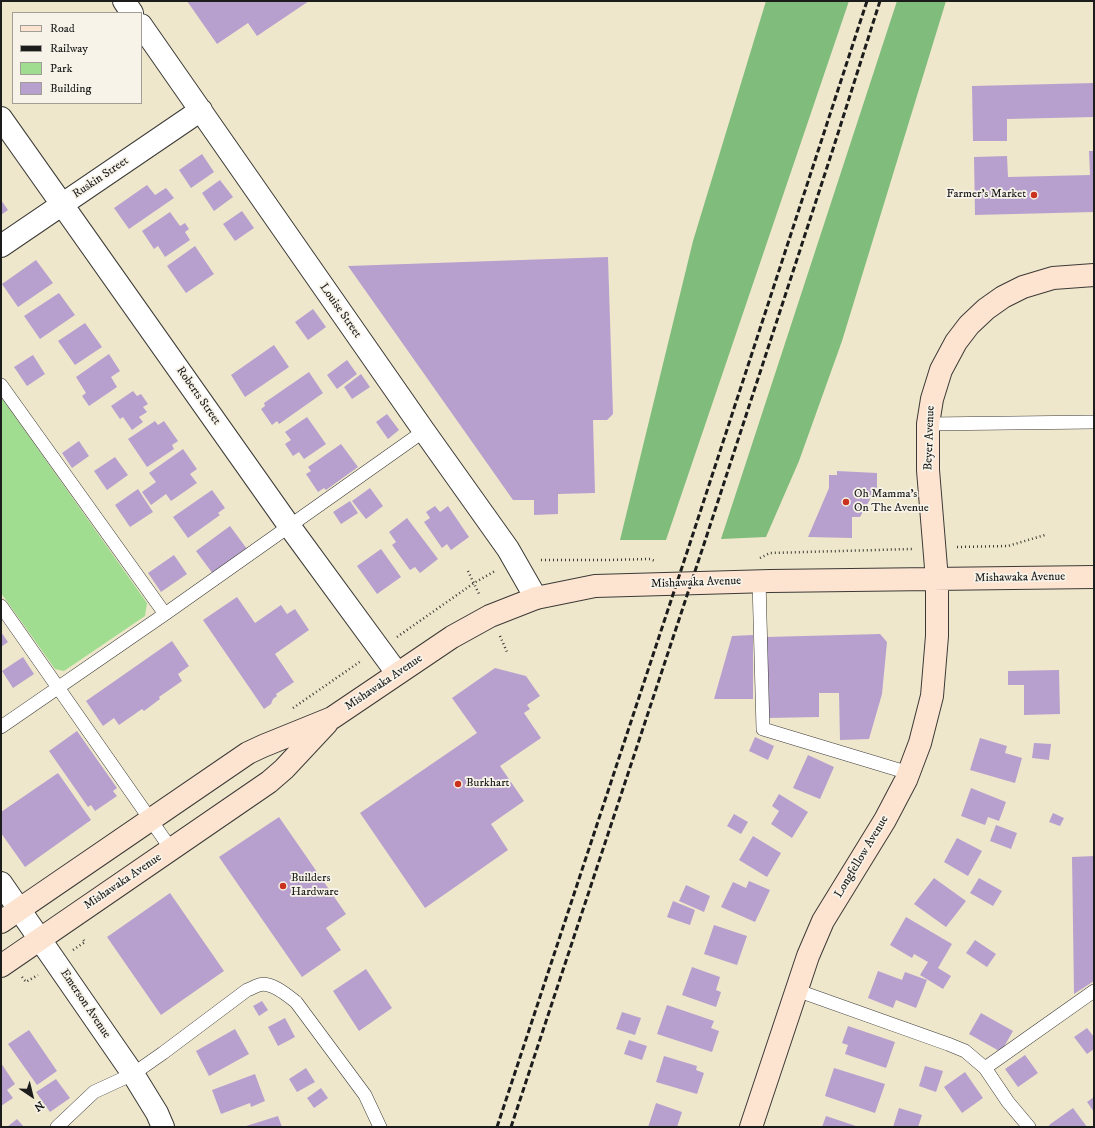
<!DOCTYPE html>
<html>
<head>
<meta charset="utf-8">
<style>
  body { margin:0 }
  #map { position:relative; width:1095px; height:1128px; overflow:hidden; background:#eee7cc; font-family:"IM FELL DW Pica",serif }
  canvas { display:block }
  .frame { position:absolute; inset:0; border:2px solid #1c1c1c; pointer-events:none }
  .legend { position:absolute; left:12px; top:12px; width:130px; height:92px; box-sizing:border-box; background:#f7f3e8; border:1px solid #9f9d96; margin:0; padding:5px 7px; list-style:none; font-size:12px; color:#1c1c1c }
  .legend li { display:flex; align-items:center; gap:8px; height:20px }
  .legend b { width:20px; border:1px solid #9f9d96 }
  .north { position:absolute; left:12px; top:1076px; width:40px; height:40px; -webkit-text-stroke:3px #f7f3e8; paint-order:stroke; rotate:145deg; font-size:11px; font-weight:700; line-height:16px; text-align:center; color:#1c1c1c }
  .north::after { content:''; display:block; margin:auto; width:14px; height:18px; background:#1c1c1c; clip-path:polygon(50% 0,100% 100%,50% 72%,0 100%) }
</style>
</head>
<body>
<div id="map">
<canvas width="1095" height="1128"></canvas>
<div class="frame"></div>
<ul class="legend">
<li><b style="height:5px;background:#fde4d1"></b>Road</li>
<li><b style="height:5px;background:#1c1c1c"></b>Railway</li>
<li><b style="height:11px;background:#a0dd91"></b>Park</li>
<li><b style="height:11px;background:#b8a0ce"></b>Building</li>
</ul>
<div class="north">N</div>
</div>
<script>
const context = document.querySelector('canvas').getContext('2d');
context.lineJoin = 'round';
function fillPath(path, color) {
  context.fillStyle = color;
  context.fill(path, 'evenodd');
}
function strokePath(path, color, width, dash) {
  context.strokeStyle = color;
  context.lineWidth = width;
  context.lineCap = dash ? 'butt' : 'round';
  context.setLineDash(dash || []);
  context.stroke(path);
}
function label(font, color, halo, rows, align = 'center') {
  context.font = font + ' "IM FELL DW Pica",serif';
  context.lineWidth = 3.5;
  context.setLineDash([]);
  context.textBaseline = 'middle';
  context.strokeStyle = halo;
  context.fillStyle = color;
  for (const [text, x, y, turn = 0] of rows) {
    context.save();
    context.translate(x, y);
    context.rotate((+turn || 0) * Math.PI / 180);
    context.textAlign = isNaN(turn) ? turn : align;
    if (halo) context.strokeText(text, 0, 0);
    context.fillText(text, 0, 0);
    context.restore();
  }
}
const green = new Path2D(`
  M1 397 147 603 145 616 64 671 55 669 1 593Z`);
const forest = new Path2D(`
  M766 1H849L666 540H620L693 241Z
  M897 1H946L842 341 799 461 766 537 721 539Z`);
const building = new Path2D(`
  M187 1H309L257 36 248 23 217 44Z
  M1094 83V117L1007 119V141H973L972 86Z
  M1089 151H1094V212L975 215 974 157 1007 156 1008 177 1090 175Z
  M202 154 214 172 191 188 179 170Z
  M220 180 233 197 214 211 202 193Z
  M147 185 155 195 166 188 174 198 129 229 114 208Z
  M1 200 8 210 1 215Z
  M242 211 254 228 235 241 223 224Z
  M170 212 180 226 185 223 189 229 185 232 190 240 165 257 158 246 154 249 142 231Z
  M195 246 214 274 186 293 167 266Z
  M608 257 613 414 607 420H593L595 493 558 494V514L534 515V500H513L348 266Z
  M36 260 53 283 18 307 2 284Z
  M59 293 75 315 40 339 24 316Z
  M313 309 326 327 308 340 295 322Z
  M85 323 102 347 75 365 58 341Z
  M274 345 289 367 245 397 231 375Z
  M109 354 120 371 111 377 117 387 89 406 82 396 86 393 76 377Z
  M33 355 45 374 27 386 14 367Z
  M347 360 357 374 337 389 327 375Z
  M309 372 323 393 279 424 277 421 272 425 261 409 265 406 264 403Z
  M361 374 370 387 352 399 344 387Z
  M133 391 137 396 141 394 148 404 143 407 147 412 139 417 143 422 132 430 123 417 120 419 111 406Z
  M387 414 399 430 388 439 376 422Z
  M307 417 326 444 304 459 299 452 293 456 285 444 291 440 285 432Z
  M155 421 158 425 164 421 178 441 172 445 174 449 147 467 128 439Z
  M79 441 89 456 72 468 62 453Z
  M341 444 358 467 326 490 324 488 318 492 306 474 311 471 308 467Z
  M183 449 197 469 190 474 197 483 171 501 166 494 151 505 142 492 156 482 149 473Z
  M115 457 128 475 107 490 94 471Z
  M837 471 877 473V487L860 517H852V538L808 537 829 488V475H837Z
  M370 488 383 506 366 519 352 501Z
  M138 489 153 512 130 527 115 505Z
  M212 490 225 508 218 513 220 515 188 538 173 517Z
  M350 501 358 513 341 524 333 512Z
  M435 506 440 512 448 506 469 537 451 550 447 544 442 548 424 522 430 518 426 512Z
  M407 518 438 559 420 573 415 567 410 570 392 545 396 542 389 532Z
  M230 526 247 549 213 574 196 551Z
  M381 549 401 577 377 594 357 566Z
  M174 555 187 574 161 592 148 573Z
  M237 597 255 623 281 605 287 614 295 609 309 630 275 654 294 682 276 694 277 696 273 699 271 704 264 709 203 620Z
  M1 632 8 642 1 647Z
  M880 634 887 642 882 694 869 739 840 740 839 693H819V717L768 718 766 637Z
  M753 635V699H714L732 636Z
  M172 641 189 666 178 674 182 681 159 697 160 699 144 711 142 709 119 725 114 718 103 726 86 701Z
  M23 657 34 674 13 688 2 671Z
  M495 668 526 676 540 696 527 705 530 709 524 713 541 738 500 766 524 801 491 824 508 850 425 908 360 813 477 733 452 698Z
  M1059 670 1060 714 1024 715V685H1008V671Z
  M77 731 117 788 113 791 117 796 95 811 91 805 88 807 49 751Z
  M755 737 774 746 768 760 749 751Z
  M980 738 1007 746 1005 753 1022 758 1015 783 970 770Z
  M1034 743 1051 744 1049 760 1032 758Z
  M808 755 834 767 820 799 793 788Z
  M58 773 91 820 25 867 1 833V812Z
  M971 788 1006 802 999 821 988 817 985 825 961 816Z
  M779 794 808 812 792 838 771 824 779 811 772 806Z
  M1053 813 1064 818 1060 826 1049 822Z
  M734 814 748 822 741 834 727 826Z
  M279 817 346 914 326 928 341 950 302 977 219 857Z
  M996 825 1017 833 1011 849 990 841Z
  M753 836 781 853 767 877 739 860Z
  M957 838 982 851 968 876 944 862Z
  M1094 856V981L1074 994 1072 857Z
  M934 878 966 901 946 927 914 904Z
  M979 878 1002 891 993 906 970 893Z
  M749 881 770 890 755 922 721 907 733 882 746 888Z
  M686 885 710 896 704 912 679 901Z
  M170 893 224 971 161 1015 107 937Z
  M673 901 695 910 690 925 667 917Z
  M906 917 952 944 938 968 951 976 943 989 920 975 928 962 914 954 912 958 890 945Z
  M714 925 747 936 737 965 704 954Z
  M975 940 996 954 987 967 966 953Z
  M692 967 720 977 716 990 721 992 716 1007 682 995Z
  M366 969 392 1008 359 1031 333 991Z
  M878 971 902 980 905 972 927 980 916 1008 896 1000 893 1008 868 998Z
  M262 1001 268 1010 259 1016 253 1006Z
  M667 1005 714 1021 711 1028 719 1031 712 1052 657 1034Z
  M622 1012 641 1018 635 1035 616 1029Z
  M981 1013 1013 1031 1001 1052 969 1034Z
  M285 1018 295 1037 278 1046 268 1027Z
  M848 1026 895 1042 886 1068 845 1054 848 1045 842 1043Z
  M1087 1028 1094 1037V1049L1087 1054 1074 1037Z
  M235 1029 249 1054 209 1076 196 1051Z
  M29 1030 57 1071 37 1085 8 1044Z
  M629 1040 647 1046 642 1060 624 1054Z
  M1025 1055 1038 1073 1018 1087 1005 1069Z
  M664 1056 697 1066 696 1070 704 1073 697 1094 656 1082Z
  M1 1063 15 1084 7 1090 13 1098 1 1106Z
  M925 1066 943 1071 936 1092 919 1086Z
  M306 1068 315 1082 297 1092 289 1079Z
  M834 1068 885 1084 875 1113 825 1096Z
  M965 1072 983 1098 962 1113 944 1087Z
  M255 1074 265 1101 251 1107 250 1103 221 1114 212 1090Z
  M56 1079 70 1098 50 1112 36 1092Z
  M321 1088 328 1098 314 1108 307 1098Z
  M1094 1097V1112L1087 1102Z
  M656 1103 682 1112 677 1127H648Z
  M899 1108 922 1115 918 1127H893Z
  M1073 1108 1087 1127H1050L1049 1125Z
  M278 1116 282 1127H243Z
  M826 1116 859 1127H822Z
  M17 1119 24 1127H7Z`);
const path = new Path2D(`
  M957 547 1008 546 1045 535
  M760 558 770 553 912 549
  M541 560H608L650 559 655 561
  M468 571 480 596
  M500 636 507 652
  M397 637 474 583 495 571
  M293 708 361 661
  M73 950 85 942 82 938
  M22 977 26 982 38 975`);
const lane = new Path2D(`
  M1 385 165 614
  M928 424 1094 422
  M759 581 763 729 909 773
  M1 606 171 849
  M1 727 165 614 424 431
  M796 990 948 1044 965 1051 985 1068 1008 1102 1029 1127
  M985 1068 1094 991
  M57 1127 94 1092 133 1074 163 1053 247 990C251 989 255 986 259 985 271 981 287 995 296 1002L365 1095 380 1127`);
const street = new Path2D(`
  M124 1 132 13
  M141 25 424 431 508 549 536 598
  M1 118 290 527 397 673
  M1 246 201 110
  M1 883 133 1074 157 1113 163 1127`);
const secondary = new Path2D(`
  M1 922 248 753 263 746 332 718 452 637 490 616 536 598 595 586 770 581 1094 577
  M1 966 269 782 284 769 327 723
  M751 1127 808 956 823 921 885 820 906 780 920 743 932 696 937 636V580L928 470V424L932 399 941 370 956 342 969 325 986 309 1003 297 1023 287 1053 278 1094 275`);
const rail = new Path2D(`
  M497 1127 692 537 867 1
  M511 1127 705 541 833 149 880 1`);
const markers = [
  [1034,195,4,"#c8321e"],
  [846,502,4,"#c8321e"],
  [458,784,4,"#c8321e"],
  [283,886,4,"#c8321e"]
];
const streetNames = [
  ["Ruskin Street",101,178,-34],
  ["Louise Street",340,311,55],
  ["Roberts Street",198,396,55],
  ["Beyer Avenue",930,438,-88],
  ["Mishawaka Avenue",1020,578,-1],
  ["Mishawaka Avenue",696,583,-2],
  ["Mishawaka Avenue",384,683,-34],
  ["Longfellow Avenue",862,857,-59],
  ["Mishawaka Avenue",123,882,-34],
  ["Emerson Avenue",85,1004,56]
];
const poiNames = [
  ["Farmer's Market",1026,195,"right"],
  ["Oh Mamma's",854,495],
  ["On The Avenue",854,509],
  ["Burkhart",466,784],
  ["Builders",291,879],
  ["Hardware",291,893]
];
fillPath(green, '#a0dd91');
fillPath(forest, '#80bc7b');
fillPath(building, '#b8a0ce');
strokePath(lane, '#3c3a36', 14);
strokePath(street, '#3c3a36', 24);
strokePath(secondary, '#3c3a36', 24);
strokePath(path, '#3c3a36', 2.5, [1, 3]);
strokePath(lane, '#fff', 13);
strokePath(street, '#fff', 22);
strokePath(secondary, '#fde4d1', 22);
strokePath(rail, '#1c1c1c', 3, [6, 3]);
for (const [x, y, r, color] of markers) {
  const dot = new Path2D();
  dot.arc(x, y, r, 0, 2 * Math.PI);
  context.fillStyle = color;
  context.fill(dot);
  strokePath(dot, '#f7f3e8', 1.5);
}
label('12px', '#1c1c1c', '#f7f3e8', streetNames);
label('12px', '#1c1c1c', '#f7f3e8', poiNames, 'left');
</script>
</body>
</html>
